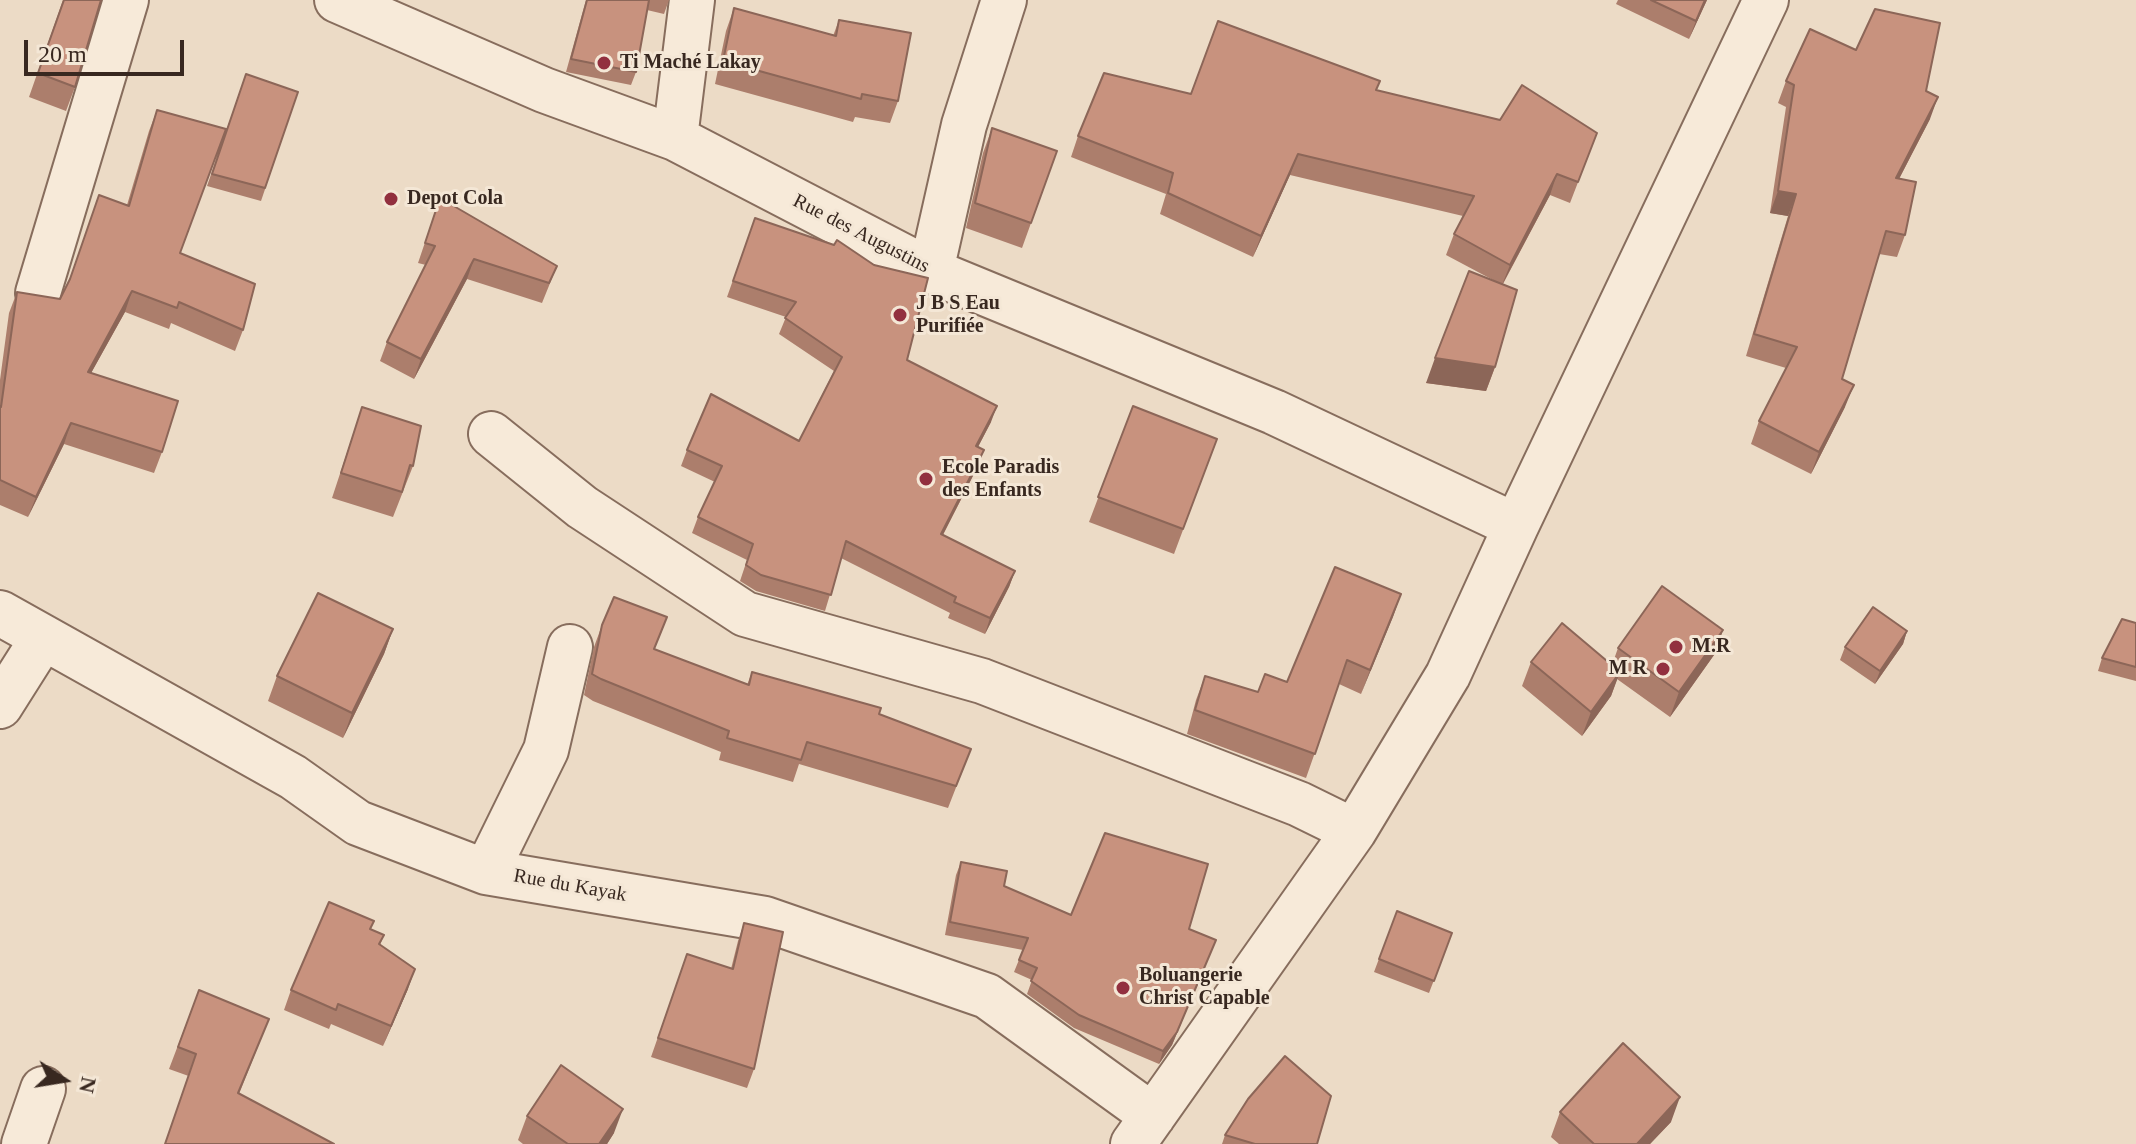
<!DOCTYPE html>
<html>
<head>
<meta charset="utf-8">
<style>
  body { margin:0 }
  #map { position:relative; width:2136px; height:1144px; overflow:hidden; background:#ecdbc6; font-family:"Times New Roman",serif }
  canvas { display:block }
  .north { position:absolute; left:24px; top:1040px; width:80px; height:80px; -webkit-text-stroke:6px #f4e7d6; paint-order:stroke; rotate:102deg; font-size:22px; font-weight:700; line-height:32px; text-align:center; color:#382820 }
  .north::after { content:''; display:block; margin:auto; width:28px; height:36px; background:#382820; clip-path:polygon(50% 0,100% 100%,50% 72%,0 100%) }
  .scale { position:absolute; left:24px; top:40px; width:160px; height:36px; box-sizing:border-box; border:4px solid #382820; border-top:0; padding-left:10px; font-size:24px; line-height:28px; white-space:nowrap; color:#382820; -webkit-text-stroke:6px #f4e7d6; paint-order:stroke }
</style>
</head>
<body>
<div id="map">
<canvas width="2136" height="1144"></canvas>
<div class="north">N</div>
<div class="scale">20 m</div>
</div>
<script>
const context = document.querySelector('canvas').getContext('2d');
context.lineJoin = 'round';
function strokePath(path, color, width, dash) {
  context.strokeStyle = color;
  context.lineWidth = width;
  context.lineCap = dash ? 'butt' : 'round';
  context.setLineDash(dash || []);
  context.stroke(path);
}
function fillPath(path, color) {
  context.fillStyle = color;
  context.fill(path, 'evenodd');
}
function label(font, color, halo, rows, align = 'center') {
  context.font = font + ' "Times New Roman",serif';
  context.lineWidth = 6;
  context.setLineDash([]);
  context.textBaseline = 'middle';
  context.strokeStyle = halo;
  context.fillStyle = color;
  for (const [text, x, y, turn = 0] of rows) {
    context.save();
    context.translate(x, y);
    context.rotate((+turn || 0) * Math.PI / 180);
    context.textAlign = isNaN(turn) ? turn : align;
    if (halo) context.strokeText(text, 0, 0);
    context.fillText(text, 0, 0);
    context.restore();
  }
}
const street = new Path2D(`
  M337 0 544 90 675 138 931 271 1274 412 1516 526
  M675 138 692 0
  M931 271 964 125 1004 0
  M38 293 126 0
  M491 434 582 507 745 614 982 681 1299 804 1354 831
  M0 613 293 777 358 823 486 872 765 919 987 996 1153 1116
  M0 706 43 638
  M486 872 546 750 570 647
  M24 1144 43 1089
  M1133 1144 1354 831 1448 675 1516 526 1766 0`);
const wall = new Path2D(`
  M63 0 75 87 66 111 29 97Z
  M586 0H669L664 14 647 10 636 72 631 85 566 72Z
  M1618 0H1707L1689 39 1616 4Z
  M734 8 833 36 839 20 898 101 890 123 855 117 853 122 715 84 726 31Z
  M246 74 298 92 261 201 207 186Z
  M1786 81 1926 91 1930 119 1899 179 1905 235 1897 257 1879 254 1842 379 1845 407 1811 474 1751 444 1759 421 1786 368 1746 356 1788 216 1770 213 1786 107 1778 103Z
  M1376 90 1500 120 1597 133 1570 203 1550 195 1503 284 1495 367 1486 391 1426 383 1493 280 1446 255 1454 234 1463 216 1290 175 1253 257 1160 214 1166 194 1071 157 1078 136 1191 94Z
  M157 110 180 253 243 330 235 351 171 323 169 329 125 312 91 373 162 452 154 473 64 444 28 517 0 505V380L9 313 17 292 60 299 127 205 149 131Z
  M992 128 1057 151 1022 248 966 228 983 153Z
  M440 198 557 266 542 303 467 279 414 379 380 361 387 342 426 265 418 263Z
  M755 218 907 360 991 422 978 447V466L943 535 1015 571 1009 587 985 634 948 618 950 613 841 558 825 611 756 591 740 581 747 560 692 533 698 517 715 482 681 466 687 450 799 441 834 371 779 334 786 317 727 297Z
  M1133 406 1217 439 1174 554 1089 522Z
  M362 407 413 466 393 517 332 498Z
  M1401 594 1361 694 1339 684 1306 778 1187 734 1196 700 1205 676 1258 692 1287 682Z
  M2136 623V681L2098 671 2102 658Z
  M602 625 655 649 747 685 752 672 879 714 971 749 948 808 799 764 793 782 719 760 721 752 593 701 584 695 594 647Z
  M393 629 384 654 343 738 268 701 277 676Z
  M1723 630 1714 655 1670 717 1617 679 1611 696 1582 736 1522 686 1531 662 1612 665 1618 648Z
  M1907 631 1903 644 1875 684 1840 660 1845 647Z
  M961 862 1004 886 1071 915 1189 929 1216 940 1172 1045 1159 1064 1074 1028 1027 994 1032 980 1014 972 1023 950 945 935 956 875Z
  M1397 911 1452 933 1429 993 1374 972Z
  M744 923 754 1069 747 1088 651 1057 687 954 731 969 738 941Z
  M371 929 384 935 380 945 408 989 383 1046 331 1024 329 1029 284 1010 291 990Z
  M199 990 269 1019 239 1094 169 1069Z
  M1560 1112 1671 1122 1650 1144H1559L1551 1137Z
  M527 1116 614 1133 607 1144H523L518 1140Z
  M1225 1135 1317 1144H1222Z`);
const shadedWall = new Path2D(`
  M1705 0H1707L1689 39 1696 21Z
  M1938 97 1930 119 1888 200 1896 178Z
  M1298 154 1290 175 1253 257 1261 236Z
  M1557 174 1550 195 1502 285 1510 265Z
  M1778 191 1796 194 1788 216 1770 213Z
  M474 259 467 279 414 379 421 359Z
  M132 291 125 312 80 393 88 372Z
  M1435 358 1495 367 1486 391 1426 383Z
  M1854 385 1845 407 1811 474 1819 452Z
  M997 406 991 422 970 462 976 446Z
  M71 423 64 444 28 517 36 497Z
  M984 450 978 466 935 550 941 534Z
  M1015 571 1009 587 985 634 990 618Z
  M1401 594 1393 617 1361 694 1370 670Z
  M393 629 384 654 343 738 352 713Z
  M1723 630 1714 655 1670 717 1679 692Z
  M1907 631 1903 644 1875 684 1880 671Z
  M1620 672 1611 696 1582 736 1591 712Z
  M1216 940 1172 1045 1159 1064 1163 1051Z
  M415 969 408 989 383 1046 391 1026Z
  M1680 1097 1671 1122 1650 1144H1637Z
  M623 1109 614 1133 607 1144H599Z`);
const building = new Path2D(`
  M64 0H101L75 87 38 73Z
  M587 0H649L636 72 571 59Z
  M1651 0H1705L1696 21Z
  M734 8 836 36 839 20 911 33 898 101 862 94 861 99 723 61Z
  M1875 9 1940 23 1926 91 1938 97 1896 178 1916 182 1905 235 1886 231 1842 379 1854 385 1819 452 1759 421 1797 347 1754 334 1796 194 1778 191 1794 85 1786 81 1810 29 1856 50Z
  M1218 21 1380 81 1376 90 1500 120 1522 85 1597 133 1578 182 1557 174 1510 265 1454 234 1474 196 1298 154 1261 236 1168 193 1173 173 1078 136 1104 73 1191 94Z
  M246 74 298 92 265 188 212 174Z
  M157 110 226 129 180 253 255 284 243 330 179 302 177 308 132 291 88 372 178 401 162 452 71 423 36 497 0 480V406L1 407 17 292 60 299 70 279 99 195 129 206Z
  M992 128 1057 151 1031 223 975 203Z
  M440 198 557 266 549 283 474 259 421 359 387 342 435 246 425 243Z
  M755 218 834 245 837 240 874 265 928 278 907 360 997 406 976 446 984 450 941 534 1015 571 990 618 954 602 956 597 846 541 831 595 761 575 746 565 753 544 698 517 722 466 687 450 711 394 799 441 842 357 785 318 796 302 733 281Z
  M1469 271 1517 290 1495 367 1435 358Z
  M1133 406 1217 439 1183 529 1098 497Z
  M362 407 421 426 413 466 410 465 402 492 341 473Z
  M1335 567 1401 594 1370 670 1347 660 1315 754 1195 710 1205 676 1258 692 1265 674 1287 682Z
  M1662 586 1723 630 1679 692 1618 648Z
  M318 593 393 629 352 713 277 676Z
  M614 597 667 617 654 649 749 685 752 672 881 708 879 714 971 749 956 786 807 742 801 760 727 738 729 731 601 679 592 674 602 625Z
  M1873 607 1907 631 1880 671 1845 647Z
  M2122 619 2136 623V667L2102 658Z
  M1562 623 1620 672 1591 712 1531 662Z
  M1105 833 1208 864 1189 929 1216 940 1177 1032 1163 1051 1079 1015 1031 981 1037 968 1019 960 1028 938 950 922 961 862 1007 871 1004 886 1071 915Z
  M329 902 374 921 370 929 384 935 379 944 415 969 391 1026 338 1004 336 1010 291 990Z
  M1397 911 1452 933 1434 981 1379 959Z
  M744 923 783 932 754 1069 658 1038 687 954 733 969Z
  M199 990 269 1019 238 1093 334 1144H165L196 1054 178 1047Z
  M1623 1043 1680 1097 1637 1144H1594L1560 1112Z
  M1285 1056 1331 1096 1317 1144H1255L1225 1135 1248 1099Z
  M561 1065 623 1109 599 1144H568L527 1116Z`);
const markers = [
  [604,63,8,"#92303f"],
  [391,199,8,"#92303f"],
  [900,315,8,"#92303f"],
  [926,479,8,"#92303f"],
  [1676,647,8,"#92303f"],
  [1663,669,8,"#92303f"],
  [1123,988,8,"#92303f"]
];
const poiNames = [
  ["Ti Maché Lakay",620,63],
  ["Depot Cola",407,199],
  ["J B S Eau",916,304],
  ["Purifiée",916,327],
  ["Ecole Paradis",942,468],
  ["des Enfants",942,491],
  ["M.R",1692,647],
  ["M R",1647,669,"right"],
  ["Boluangerie",1139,976],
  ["Christ Capable",1139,999]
];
const streetNames = [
  ["Rue des Augustins",861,234,27],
  ["Rue du Kayak",570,886,10]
];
strokePath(street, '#876d5d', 48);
strokePath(street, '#f7ead9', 44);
fillPath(wall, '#ac7e6c');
fillPath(shadedWall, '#8c6658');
fillPath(building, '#c8927e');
strokePath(building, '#8c6658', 2);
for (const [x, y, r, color] of markers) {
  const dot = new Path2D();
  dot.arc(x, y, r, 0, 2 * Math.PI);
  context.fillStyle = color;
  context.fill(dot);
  strokePath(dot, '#f4e7d6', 3);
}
label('bold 20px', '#382820', '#f4e7d6', poiNames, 'left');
label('20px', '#382820', '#f4e7d6', streetNames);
</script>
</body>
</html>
